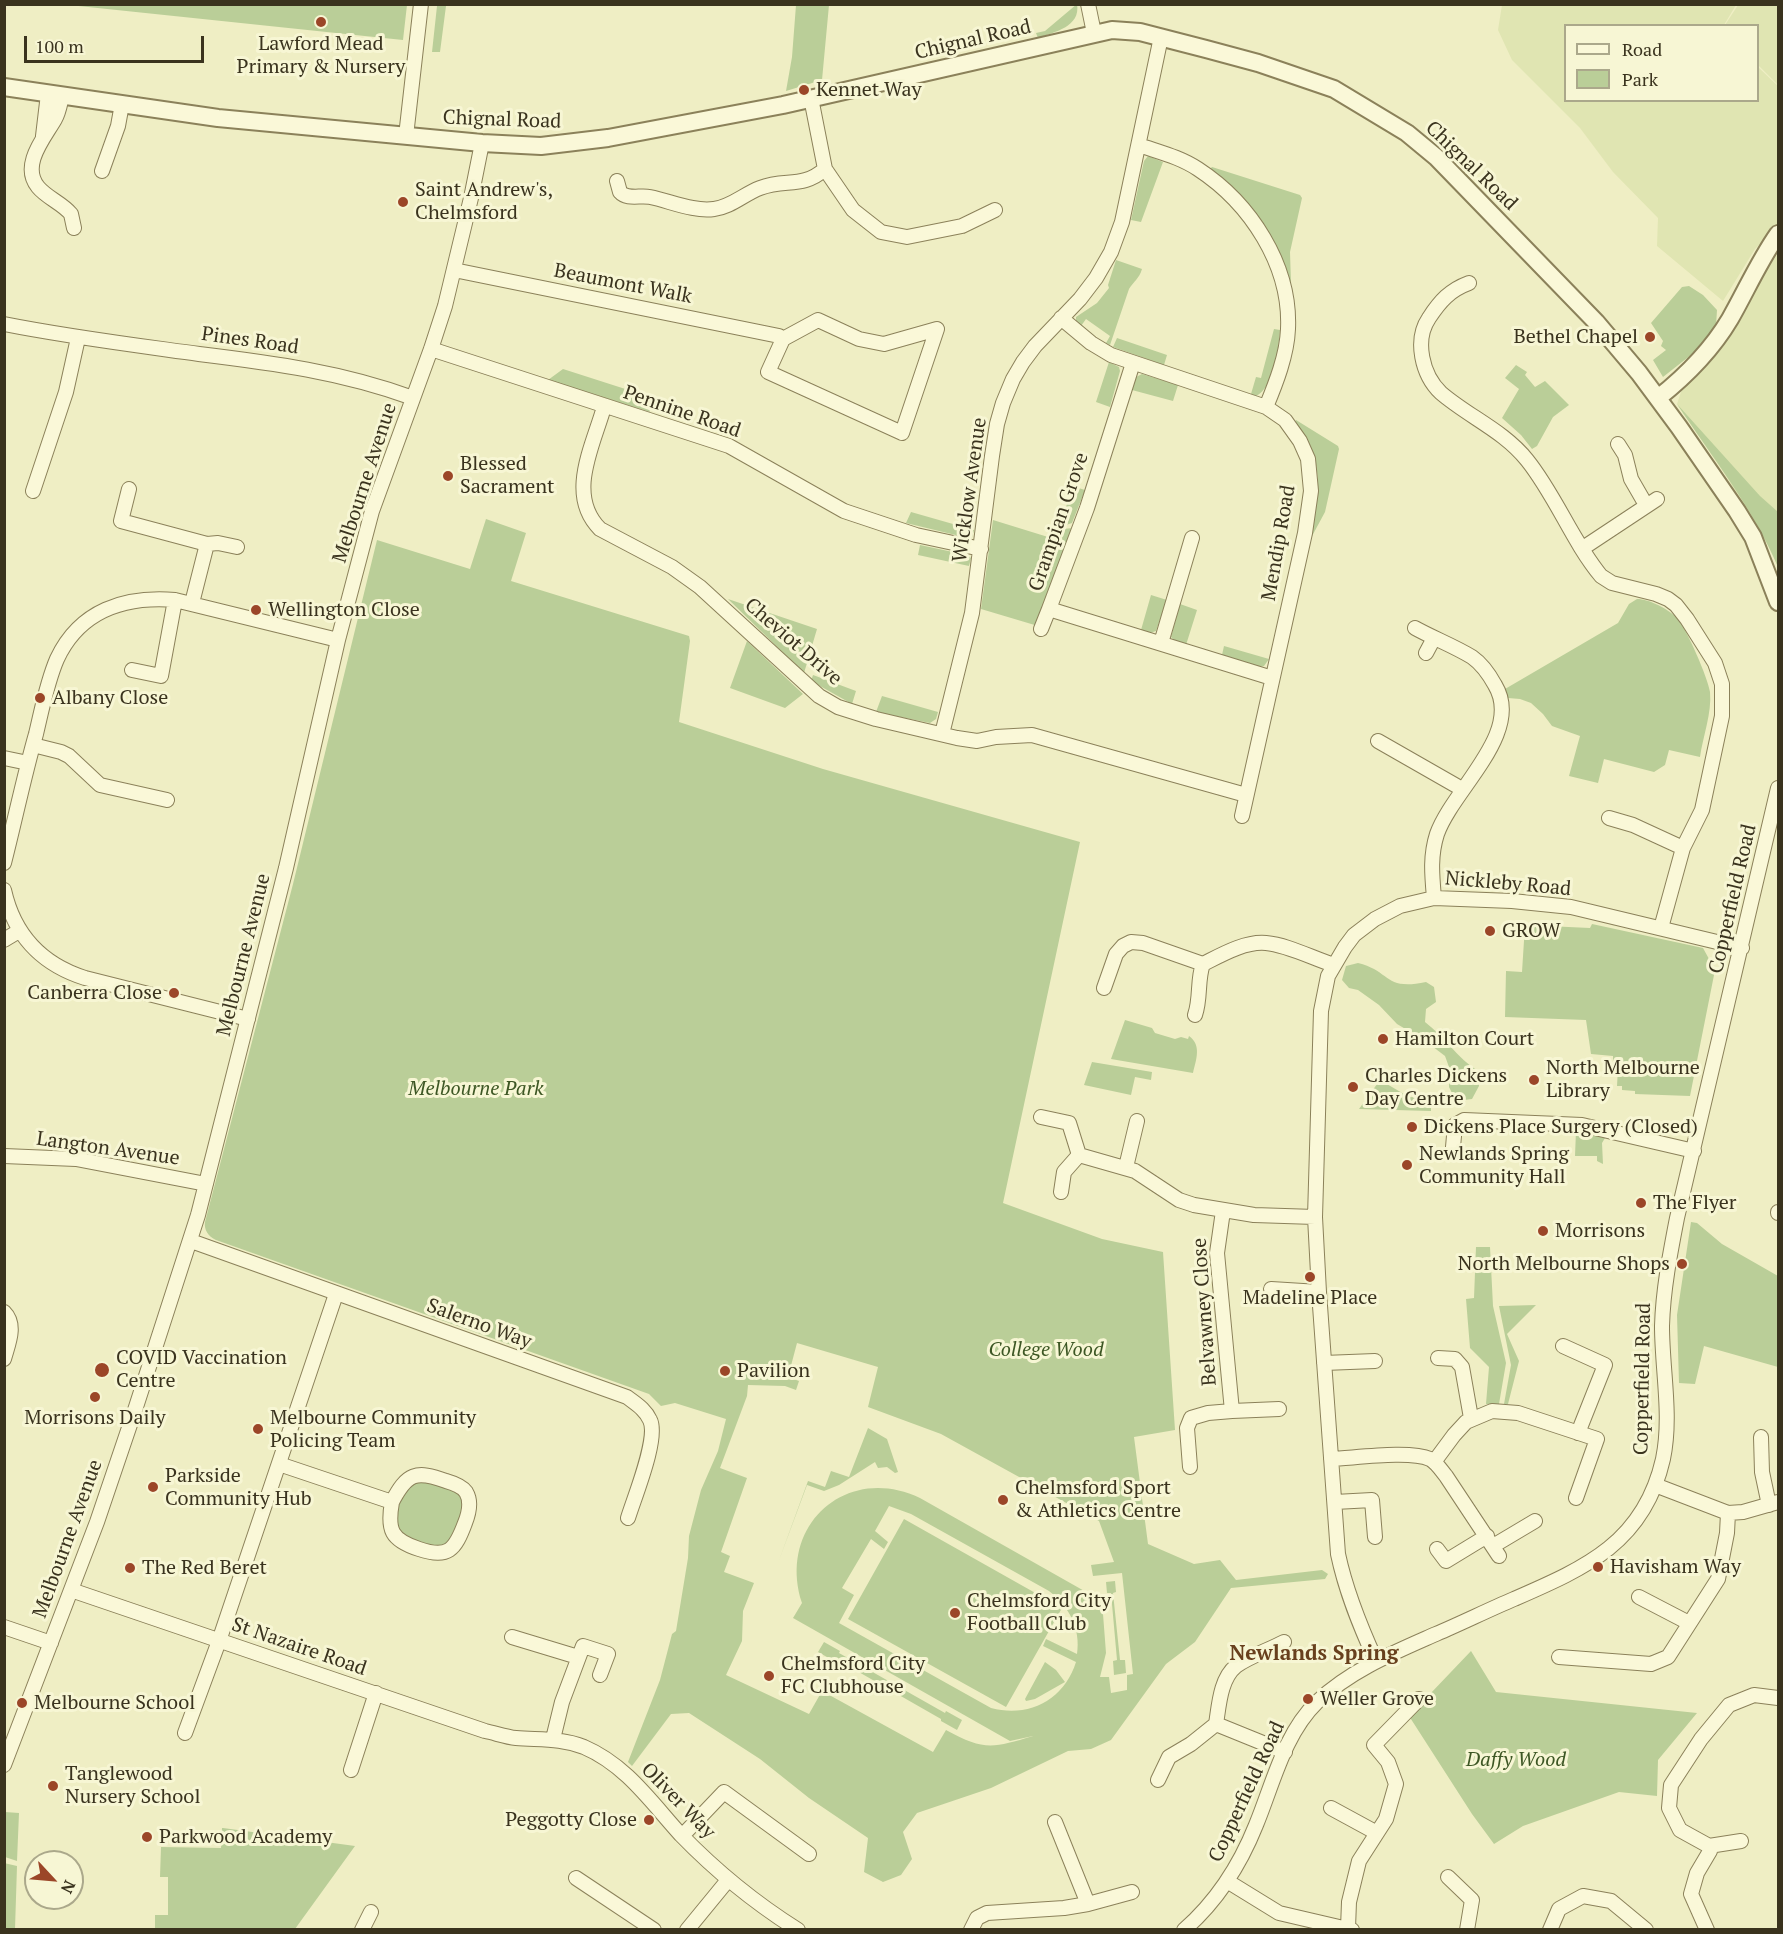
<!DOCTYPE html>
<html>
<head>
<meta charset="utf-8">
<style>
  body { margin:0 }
  #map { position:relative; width:1783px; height:1934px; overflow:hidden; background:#efeec4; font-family:"PT Serif",serif }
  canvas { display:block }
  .frame { position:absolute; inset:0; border:6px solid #3a331e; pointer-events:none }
  .legend { position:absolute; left:1564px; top:24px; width:195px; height:78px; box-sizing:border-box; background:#f7f6d4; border:2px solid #aba88b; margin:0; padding:8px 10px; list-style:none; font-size:18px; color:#3a331e }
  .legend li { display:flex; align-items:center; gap:12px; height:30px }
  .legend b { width:30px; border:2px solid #aba88b }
  .north { position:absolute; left:24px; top:1850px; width:60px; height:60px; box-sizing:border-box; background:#f7f6d4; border:2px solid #aba88b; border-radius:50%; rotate:116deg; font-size:16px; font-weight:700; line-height:24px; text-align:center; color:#3a331e }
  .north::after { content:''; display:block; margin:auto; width:21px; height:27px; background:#9b4628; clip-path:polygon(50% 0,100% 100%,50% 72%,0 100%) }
  .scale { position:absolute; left:24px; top:36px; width:180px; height:27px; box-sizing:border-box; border:3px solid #3a331e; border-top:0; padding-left:8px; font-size:18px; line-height:21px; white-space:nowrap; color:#3a331e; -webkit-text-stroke:4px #f7f6d4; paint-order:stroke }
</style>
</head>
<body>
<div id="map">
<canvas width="1783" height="1934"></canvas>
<div class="frame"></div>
<ul class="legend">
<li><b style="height:8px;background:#faf8d8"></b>Road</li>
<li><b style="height:16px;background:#bace98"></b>Park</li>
</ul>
<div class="north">N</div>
<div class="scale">100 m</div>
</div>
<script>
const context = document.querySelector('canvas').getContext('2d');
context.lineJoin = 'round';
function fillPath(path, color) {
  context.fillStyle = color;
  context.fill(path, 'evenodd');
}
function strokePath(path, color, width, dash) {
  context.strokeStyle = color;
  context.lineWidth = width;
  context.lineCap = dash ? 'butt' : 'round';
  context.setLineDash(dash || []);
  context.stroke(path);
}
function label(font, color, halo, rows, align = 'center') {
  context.font = font + ' "PT Serif",serif';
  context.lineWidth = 6;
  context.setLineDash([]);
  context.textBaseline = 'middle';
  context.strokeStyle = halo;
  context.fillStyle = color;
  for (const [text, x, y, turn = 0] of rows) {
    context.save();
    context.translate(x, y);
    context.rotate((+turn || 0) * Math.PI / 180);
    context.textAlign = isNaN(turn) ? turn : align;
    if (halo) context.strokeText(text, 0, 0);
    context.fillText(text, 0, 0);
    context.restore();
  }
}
const farmland = new Path2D(`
  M1502 5H1736L1724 25 1566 26V100H1758V67L1778 86V227L1755 249 1723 301 1657 246 1658 218 1613 172 1580 128 1512 60 1498 30Z
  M1738 5H1778V85L1758 65V26L1725 25Z
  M1778 253V567L1770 548 1726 476 1677 404 1682 389 1710 358Z`);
const green = new Path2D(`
  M1077 4C1081 27 1054 32 1038 38L1036 33 1045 31Z
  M69 5H407L403 40Z
  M796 5H829L822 80 786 91 792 57Z
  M437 6H446L440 52H432Z
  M1148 156 1163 162 1141 222 1131 220 1144 161Z
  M1212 167 1300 195 1302 198 1290 252 1291 284C1273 235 1252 201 1210 169Z
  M1116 260 1142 269C1139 279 1134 281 1129 289L1110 345 1106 343 1110 336 1086 319 1081 326 1076 321V317L1097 303 1109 288 1108 285Z
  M1689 286 1703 295 1717 310 1716 326 1696 351 1663 377 1653 360 1666 350 1661 346 1663 341 1651 323 1682 287Z
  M1274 329 1280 330C1279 347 1273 389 1256 396L1251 394 1256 377 1261 378Z
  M1117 338 1167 355 1164 365 1113 347Z
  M1109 362 1119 367 1120 371 1110 407 1096 402Z
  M1516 365 1527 372 1525 375 1535 387 1545 381 1569 405 1553 417 1537 446 1532 449 1521 435 1502 418 1519 389 1505 378Z
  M563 369 644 395 650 412 548 380Z
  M1142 374 1178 385 1173 401 1132 390 1136 377Z
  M1677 404 1760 496 1778 512V567C1753 508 1712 457 1677 404Z
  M1296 420 1338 446 1339 449 1325 512 1311 538 1309 537C1320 494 1326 459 1294 423Z
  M1072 486 1085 490 1072 523 1063 526 1061 525Z
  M911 512 974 530 972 537 968 538 906 523Z
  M486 519 526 533 511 581 689 636 690 641 679 722 823 769 1080 842 1003 1203 1102 1239 1163 1252 1175 1430 1134 1437 1148 1544 1194 1564 1220 1560 1236 1580 1322 1570 1328 1574 1325 1579 1231 1588 1195 1642 1166 1664 1111 1740 1091 1749 1068 1751 991 1788 917 1813 903 1832 912 1859 901 1875 883 1882 864 1872 868 1838 809 1798 760 1759 689 1713 671 1714 632 1766 628 1762 660 1680 672 1634 676 1631 688 1558 689 1536 701 1490 718 1451 726 1419 675 1403 661 1406 649 1394 216 1240C208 1236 204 1230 205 1222L293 884 377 540 470 569ZM797 1343 878 1367 868 1407 941 1434 1099 1521 1114 1562 1091 1565 1093 1576 1122 1573 1133 1674 1127 1675V1690L1111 1693 1109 1677H1100L1106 1653 1102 1601 920 1498C846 1463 777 1526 802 1603L793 1618 1010 1741 1033 1736C993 1748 984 1751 946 1730L933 1752 822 1691 809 1714 726 1675 742 1641 743 1611 754 1583 724 1572 730 1556 721 1552 747 1478 720 1468 747 1396 748 1385 785 1386 796 1390 799 1381 788 1377ZM889 1506 911 1514 1049 1591C1069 1606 1081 1629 1077 1654L1046 1639 1043 1646 1076 1662C1064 1700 1029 1718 991 1708L839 1623 854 1595 842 1588 871 1539 884 1549 888 1542 875 1531Z
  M993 520 1048 537 1063 529 1073 528 1038 626 981 609Z
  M920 545 967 555 971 558 969 566 918 555Z
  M1151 595 1167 600 1156 631 1150 633 1141 630Z
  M728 599 817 629 804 673Z
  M1637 599C1649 599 1669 609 1678 619 1687 630 1708 678 1710 692 1712 713 1703 736 1700 757L1669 750 1665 765 1654 772 1604 759 1598 783 1569 776 1580 736 1552 726 1543 714 1531 703 1520 699 1508 698 1505 689 1618 623 1629 604Z
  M1180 604 1197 610 1186 645 1175 641 1171 637Z
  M747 641 803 694 785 708 730 688Z
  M1224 646 1269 659 1264 666 1259 667 1222 655Z
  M813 675 856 691 852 704 811 681Z
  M882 696 938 712 936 719 930 723 876 712Z
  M1592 924 1703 948 1715 970 1690 1096 1635 1094V1091L1622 1090V1086H1617L1618 1068 1613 1064V1056L1591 1054 1586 1020 1505 1017 1506 971 1522 972 1525 925 1590 928Z
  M1358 963C1391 971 1384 991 1426 982L1434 987 1436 1002 1426 1009 1425 1022C1445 1037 1457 1058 1478 1071L1479 1086 1472 1099 1456 1101 1449 1087V1067L1445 1056 1424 1040 1397 1024 1379 1005 1358 990 1349 988 1342 980 1346 966Z
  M1125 1020 1152 1028 1155 1033 1175 1039 1181 1037 1188 1039 1189 1036C1202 1045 1196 1060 1193 1073L1111 1059Z
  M1092 1062 1152 1072 1151 1080 1135 1077 1131 1095 1084 1085Z
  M1380 1080 1409 1097 1431 1098V1111L1359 1109Z
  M1576 1131 1605 1138 1602 1143 1603 1164 1597 1161V1156H1575Z
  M1691 1222 1697 1223 1722 1244 1778 1276V1367L1704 1346 1695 1384 1679 1383 1677 1315Z
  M1476 1247H1490L1493 1306 1506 1363 1499 1404H1486L1489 1367 1470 1348 1466 1299 1474 1298Z
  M1536 1305 1507 1334 1519 1361 1508 1404H1504L1511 1365 1499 1306Z
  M868 1428 887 1439 898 1472 895 1473 887 1467 878 1468 875 1462 839 1485 824 1491 807 1485 778 1563 808 1481 825 1487 831 1471 849 1477Z
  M428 1479 460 1493 465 1506 452 1542 438 1549 410 1541 398 1532C394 1511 398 1498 412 1482Z
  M904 1519 1062 1608 1006 1707 848 1619Z
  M1115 1581 1116 1592 1113 1593 1120 1660H1125L1126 1673 1114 1675 1113 1661 1117 1660 1111 1593H1107L1106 1582Z
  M824 1642 840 1651 839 1653 945 1713 946 1711 962 1720 957 1730 941 1721V1719L836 1659 834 1661 818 1652Z
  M1471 1651 1496 1692 1697 1713 1658 1760 1657 1796 1619 1792 1523 1826 1494 1844 1472 1814 1409 1716Z
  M1045 1662 1056 1670 1065 1682 1035 1699 1026 1701 1025 1699Z
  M5 1812 19 1813 17 1861 5 1857Z
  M222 1828H223L355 1846 295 1929H155V1915H168V1877H160L161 1847 221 1848Z
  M4 1863 17 1866 15 1929H5Z`);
const minor = new Path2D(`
  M1088 4 1094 33
  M62 96C60 104 59 112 55 119 45 137 20 165 38 187 47 198 62 203 71 214L74 228
  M811 98 825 169 853 210 881 232 907 237 962 226 995 210
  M43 136 48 94
  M406 136 421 4
  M1139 145C1159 152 1180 157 1198 169 1250 203 1291 265 1288 329 1287 355 1276 383 1266 407
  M102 171 118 126 122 104
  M617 181 620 192C627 200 640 195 650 197 670 201 694 212 714 209 731 207 744 194 760 188 786 178 802 189 825 169
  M454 270 779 336 783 339
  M1469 283C1450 290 1440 301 1429 318 1414 340 1422 375 1441 393 1469 417 1504 431 1527 460 1556 496 1572 541 1601 576L1612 583 1656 594 1668 599 1676 605 1687 619 1715 663 1722 684V716L1702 810 1683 848 1661 928
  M1061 318 1091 343 1111 355 1266 407 1285 420 1300 441 1308 459 1311 491 1305 533 1242 816
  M818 320 859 339 884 344 937 329 902 433 768 372 783 339Z
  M4 324C69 337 134 345 199 354 273 363 342 372 413 398
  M431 349 729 446 844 511 916 535 981 549
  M1133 363 1087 508 1049 609 1272 678
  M604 407C593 446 566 495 600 529L672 567 700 587 819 696 838 707 876 719 957 738 977 741 996 737 1032 735 1246 795
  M1618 444 1625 455 1631 479 1646 505
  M129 489 121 521 207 544 192 603
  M33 491 66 392 78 338
  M207 544 218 543 237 547
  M1583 548 1657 499
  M1415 628C1433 638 1454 646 1472 657 1482 664 1489 674 1495 685 1524 733 1453 789 1437 834 1430 856 1432 875 1434 898
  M1041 629 1049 609
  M1161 643 1192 538
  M1426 653 1434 638
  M132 670 161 676 175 600
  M942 734 972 613 992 456 997 424 1003 403 1013 379 1023 362 1035 346 1080 299 1096 278 1111 252 1122 222 1161 37
  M1378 741 1462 789
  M33 745 61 752 69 756 100 785 167 800
  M4 758 28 763
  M1609 818 1633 825 1683 848
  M4 863C15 820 24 776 36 734 42 709 47 682 57 659 80 610 125 596 175 600L338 640
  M4 890C14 935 41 964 85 978L248 1019
  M4 940 19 931
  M1104 988 1116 954 1123 946 1131 942 1143 943 1203 964C1221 955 1245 941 1266 943 1288 945 1312 958 1334 965
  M1195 1015C1201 998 1197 980 1203 964
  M1041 1117 1069 1123 1079 1155
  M1453 1147 1455 1125 1464 1120 1582 1125 1694 1151
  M4 1156 76 1159 206 1184
  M1126 1167 1137 1121
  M1061 1192 1064 1172 1079 1155 1135 1171 1179 1200 1194 1205 1254 1215 1315 1217
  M1778 1212V1213
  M191 1241 627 1397C636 1404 645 1409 650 1420 659 1438 634 1498 628 1518
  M1271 1289 1319 1292
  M4 1312C17 1325 8 1344 4 1359
  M1563 1346 1605 1365 1578 1433
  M1438 1358 1455 1359 1462 1367 1471 1418
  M1324 1363 1375 1361
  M1232 1411 1279 1409
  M1761 1437 1762 1472 1769 1505
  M1331 1459C1355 1458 1410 1450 1430 1459 1437 1463 1441 1470 1446 1476L1499 1556
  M1434 1462 1454 1435 1466 1422 1492 1411 1518 1413 1597 1439 1576 1498
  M279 1464 392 1502C387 1530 391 1540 419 1549 448 1559 455 1550 465 1523 469 1513 472 1502 466 1492 462 1486 453 1483 446 1481 416 1470 407 1473 392 1502
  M1190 1467 1187 1428 1191 1418 1208 1413 1232 1411 1217 1253 1223 1211
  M1655 1485 1728 1513 1743 1512 1778 1502
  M1335 1502 1372 1500 1375 1537
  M1493 1546 1535 1521
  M1437 1549 1446 1561 1487 1536
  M71 1590 485 1731C495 1733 506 1737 516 1738 540 1740 561 1738 584 1747 626 1765 651 1802 681 1835 716 1871 755 1903 798 1930
  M1639 1597 1689 1623
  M4 1627 51 1643
  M512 1637 578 1657
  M1284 1642C1269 1650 1250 1656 1236 1666 1220 1679 1219 1706 1216 1724L1285 1752
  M1559 1657 1651 1664 1668 1657 1718 1579 1727 1533 1728 1513
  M1376 1661C1360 1626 1346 1592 1338 1554L1319 1292 1315 1217 1321 1011 1328 976 1345 947 1354 935 1375 919 1400 906 1434 898 1512 901 1571 907 1742 948
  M185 1733 219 1641 336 1294
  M553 1739 562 1702 583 1646 608 1654 600 1675
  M4 1765 97 1522 136 1407 198 1215 286 868 338 640 372 511 431 349 445 306 471 198 482 143
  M351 1770 376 1693
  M1158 1780 1169 1757 1191 1744 1216 1724
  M1331 1808 1377 1833
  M682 1836 724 1792 809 1854
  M1709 1846 1741 1841
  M1448 1877 1472 1900 1467 1930
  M576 1878 654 1930
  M1227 1881 1279 1913 1352 1930
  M1088 1904 1132 1892
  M1348 1928 1349 1902 1359 1861 1386 1819 1396 1784 1388 1762 1374 1745 1419 1699
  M362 1930 371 1912
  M687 1930 728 1880
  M971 1930 977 1918 987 1913 1064 1908 1088 1904 1055 1822
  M1184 1930C1216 1902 1240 1865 1256 1825 1273 1784 1284 1734 1317 1702 1351 1670 1393 1653 1436 1634 1462 1623 1488 1610 1514 1599 1585 1568 1644 1543 1663 1459 1672 1416 1662 1370 1662 1326 1663 1290 1670 1254 1677 1218L1778 788
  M1550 1930 1559 1909 1583 1896 1611 1901 1646 1930
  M1707 1930 1691 1894 1697 1873 1710 1851 1709 1846 1680 1830 1669 1808 1671 1785 1701 1739 1729 1705 1754 1695 1778 1698`);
const tertiary = new Path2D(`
  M4 87 218 118 482 143 541 146 608 138 783 105 1112 30 1140 32 1206 49 1258 63 1334 89 1407 133 1436 157 1596 322 1639 373 1679 427 1737 511 1753 537 1778 602
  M1658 398C1687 375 1711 351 1730 319 1746 291 1759 261 1778 234`);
const markers = [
  [321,22,6,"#9b4628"],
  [804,90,6,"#9b4628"],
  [403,202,6,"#9b4628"],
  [1650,337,6,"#9b4628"],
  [448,476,6,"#9b4628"],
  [256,610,6,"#9b4628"],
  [40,698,6,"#9b4628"],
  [1490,931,6,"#9b4628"],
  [174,993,6,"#9b4628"],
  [1383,1039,6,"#9b4628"],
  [1534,1080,6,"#9b4628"],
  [1353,1087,6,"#9b4628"],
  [1412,1127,6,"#9b4628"],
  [1407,1165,6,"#9b4628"],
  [1641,1203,6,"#9b4628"],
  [1543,1231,6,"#9b4628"],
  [1682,1264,6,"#9b4628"],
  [1310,1277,6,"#9b4628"],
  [102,1370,8,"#9b4628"],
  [725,1371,6,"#9b4628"],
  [95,1397,6,"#9b4628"],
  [258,1429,6,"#9b4628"],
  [153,1487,6,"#9b4628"],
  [1003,1500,6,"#9b4628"],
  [1598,1567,6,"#9b4628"],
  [130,1568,6,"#9b4628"],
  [955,1613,6,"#9b4628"],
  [769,1676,6,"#9b4628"],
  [1308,1699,6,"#9b4628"],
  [22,1703,6,"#9b4628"],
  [53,1786,6,"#9b4628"],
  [649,1820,6,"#9b4628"],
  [147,1837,6,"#9b4628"]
];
const streetNames = [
  ["Chignal Road",973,40,-13],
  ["Chignal Road",502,120,2],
  ["Chignal Road",1471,166,44],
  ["Beaumont Walk",623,284,11],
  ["Pines Road",250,341,8],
  ["Pennine Road",682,412,19],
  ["Melbourne Avenue",365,483,-72],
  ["Wicklow Avenue",970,490,-82],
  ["Grampian Grove",1059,522,-71],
  ["Mendip Road",1279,543,-80],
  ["Cheviot Drive",793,642,41],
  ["Nickleby Road",1508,884,5],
  ["Copperfield Road",1733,899,-77],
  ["Melbourne Avenue",244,955,-76],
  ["Langton Avenue",108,1149,8],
  ["Belvawney Close",1205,1312,-94],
  ["Salerno Way",479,1324,20],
  ["Copperfield Road",1643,1379,-89],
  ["Melbourne Avenue",68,1539,-70],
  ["St Nazaire Road",299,1647,19],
  ["Copperfield Road",1247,1792,-65],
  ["Oliver Way",678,1801,46]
];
const poiNames = [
  ["Lawford Mead",321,44,"center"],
  ["Primary & Nursery",321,67,"center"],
  ["Kennet Way",816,90],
  ["Saint Andrew's,",415,190],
  ["Chelmsford",415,213],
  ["Bethel Chapel",1638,337,"right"],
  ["Blessed",460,464],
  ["Sacrament",460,487],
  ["Wellington Close",268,610],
  ["Albany Close",52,698],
  ["GROW",1502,931],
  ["Canberra Close",162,993,"right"],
  ["Hamilton Court",1395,1039],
  ["North Melbourne",1546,1068],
  ["Library",1546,1091],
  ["Charles Dickens",1365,1076],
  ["Day Centre",1365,1099],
  ["Dickens Place Surgery (Closed)",1424,1127],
  ["Newlands Spring",1419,1154],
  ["Community Hall",1419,1177],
  ["The Flyer",1653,1203],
  ["Morrisons",1555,1231],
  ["North Melbourne Shops",1670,1264,"right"],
  ["Madeline Place",1310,1298,"center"],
  ["COVID Vaccination",116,1358],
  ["Centre",116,1381],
  ["Pavilion",737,1371],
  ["Morrisons Daily",95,1418,"center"],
  ["Melbourne Community",270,1418],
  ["Policing Team",270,1441],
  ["Parkside",165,1476],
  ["Community Hub",165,1499],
  ["Chelmsford Sport",1015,1488],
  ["& Athletics Centre",1015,1511],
  ["Havisham Way",1610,1567],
  ["The Red Beret",142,1568],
  ["Chelmsford City",967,1601],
  ["Football Club",967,1624],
  ["Chelmsford City",781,1664],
  ["FC Clubhouse",781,1687],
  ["Weller Grove",1320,1699],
  ["Melbourne School",34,1703],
  ["Tanglewood",65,1774],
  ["Nursery School",65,1797],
  ["Peggotty Close",637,1820,"right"],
  ["Parkwood Academy",159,1837]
];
const parkNames = [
  ["Melbourne Park",476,1089],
  ["College Wood",1046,1350],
  ["Daffy Wood",1516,1760]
];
const neighbourhoodNames = [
  ["Newlands Spring",1314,1654]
];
fillPath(farmland, '#e0e5b2');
fillPath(green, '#bace98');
strokePath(minor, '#8b815a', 16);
strokePath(tertiary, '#8b815a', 20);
strokePath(minor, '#faf8d8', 14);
strokePath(tertiary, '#faf8d8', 16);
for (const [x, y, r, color] of markers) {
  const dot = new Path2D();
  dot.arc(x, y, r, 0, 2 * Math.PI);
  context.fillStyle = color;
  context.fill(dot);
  strokePath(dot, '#f7f6d4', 2);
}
label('20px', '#3a331e', '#f7f6d4', streetNames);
label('20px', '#3a331e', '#f7f6d4', poiNames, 'left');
label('italic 20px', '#3d5724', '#f7f6d4', parkNames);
label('bold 21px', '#68401d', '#f7f6d4', neighbourhoodNames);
</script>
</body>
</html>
